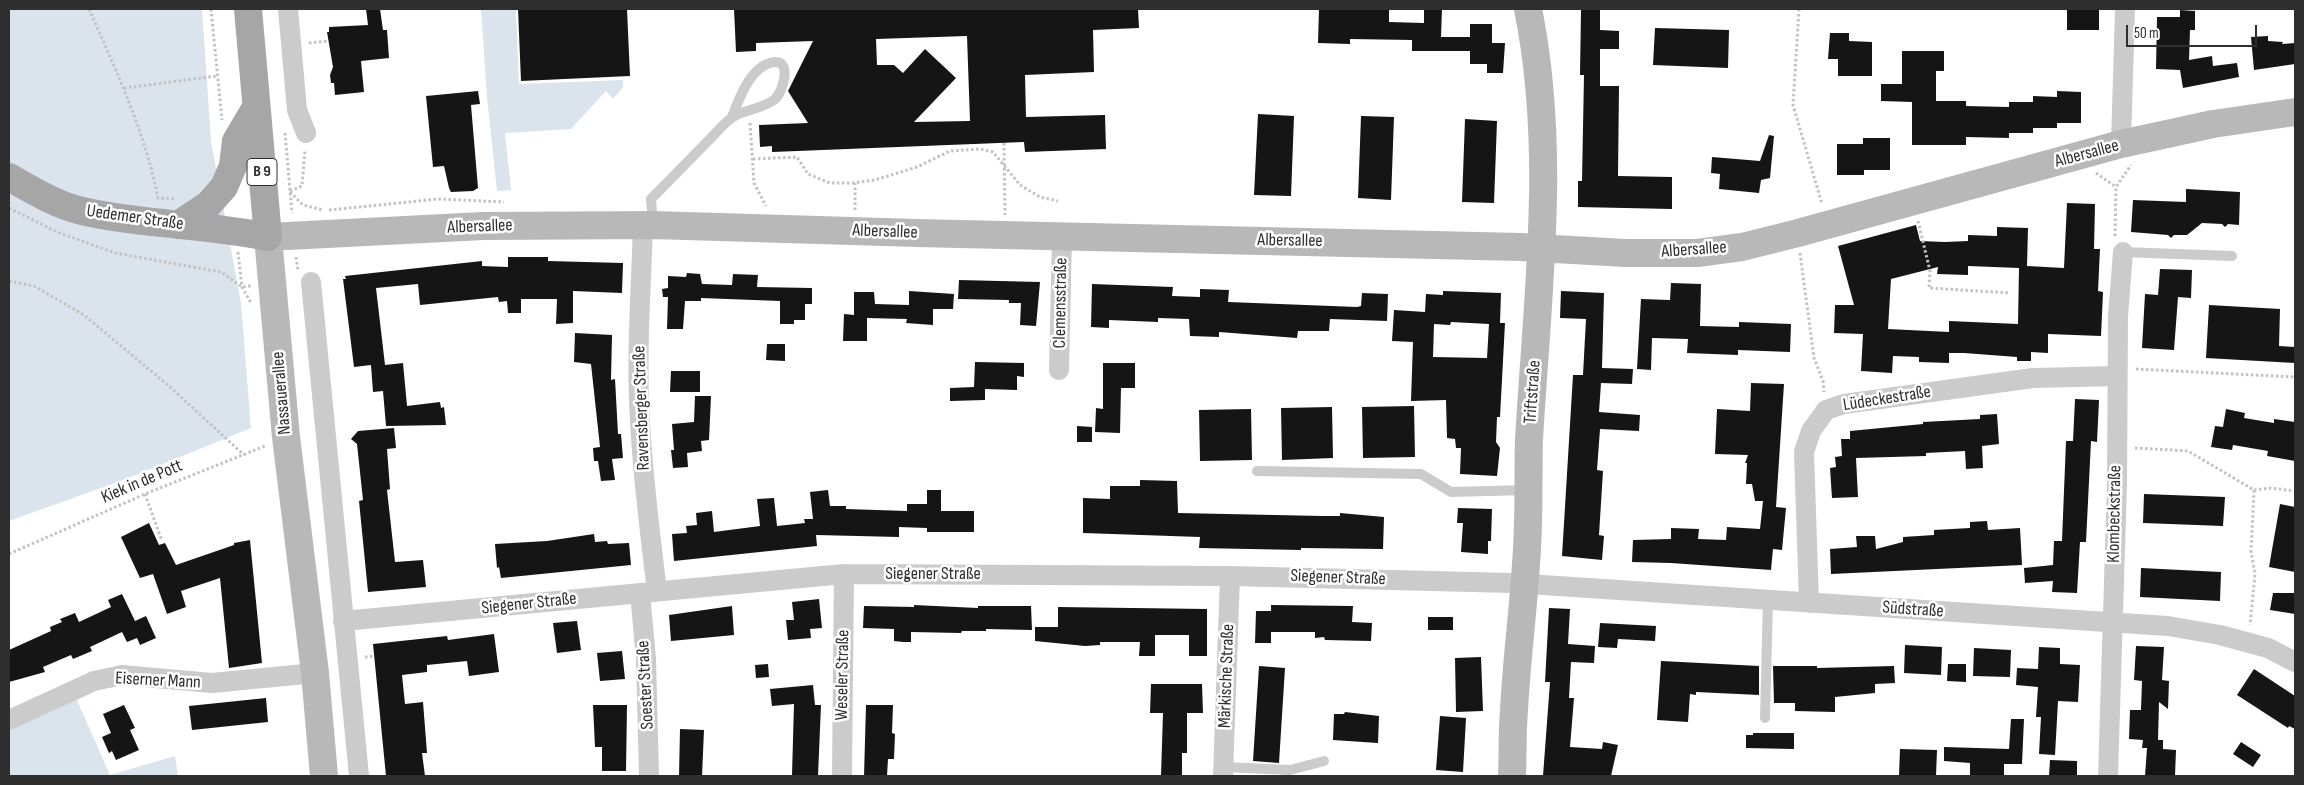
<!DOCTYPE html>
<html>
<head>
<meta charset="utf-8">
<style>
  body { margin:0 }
  #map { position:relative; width:2304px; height:785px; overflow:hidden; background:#fff; font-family:"Sofia Sans Condensed",sans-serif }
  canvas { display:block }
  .frame { position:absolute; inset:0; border:10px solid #2e2e2e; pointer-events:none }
  .scale { position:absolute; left:2126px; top:25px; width:131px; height:22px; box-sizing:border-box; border:2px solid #2e2e2e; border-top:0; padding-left:6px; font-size:15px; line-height:18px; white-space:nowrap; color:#2e2e2e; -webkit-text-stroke:4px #fff; paint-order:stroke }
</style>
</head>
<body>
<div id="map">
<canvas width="2304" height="785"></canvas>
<div class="frame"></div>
<div class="scale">50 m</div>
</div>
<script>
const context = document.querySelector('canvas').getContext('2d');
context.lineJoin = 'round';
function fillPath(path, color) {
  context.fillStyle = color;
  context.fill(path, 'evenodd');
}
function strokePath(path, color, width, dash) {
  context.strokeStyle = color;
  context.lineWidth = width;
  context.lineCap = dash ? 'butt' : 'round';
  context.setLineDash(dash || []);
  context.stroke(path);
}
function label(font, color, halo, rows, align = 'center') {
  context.font = font + ' "Sofia Sans Condensed",sans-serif';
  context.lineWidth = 5;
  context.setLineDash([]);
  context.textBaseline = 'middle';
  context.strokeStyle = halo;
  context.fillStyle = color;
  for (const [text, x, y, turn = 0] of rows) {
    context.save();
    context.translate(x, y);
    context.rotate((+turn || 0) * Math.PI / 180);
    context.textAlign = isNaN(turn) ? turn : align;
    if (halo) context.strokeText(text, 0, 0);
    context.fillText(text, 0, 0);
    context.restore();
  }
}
const green = new Path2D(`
  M9 9H202L211 141 241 303 251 428 126 479 9 521Z
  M481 9H516L519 84 623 80V87L613 99 606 91 571 129 505 133 511 190 497 191 487 97Z
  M76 698 110 775 175 756 178 776H9V728Z`);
const building = new Path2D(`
  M366 9H380L383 30H387L389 58 361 61 364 92 335 95 334 83H331L330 75 333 67 327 32H329V27L368 25Z
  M518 9H627L630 76 521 81Z
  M734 9H1138L1139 28 1093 30 1094 72 1025 75 1026 117 1105 115 1106 149 1025 152 1024 142 772 152V146L760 147 759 125 808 123 788 91 813 41 756 43V51L736 52ZM967 36 970 121 914 122 956 78 925 49 903 73 894 65H877L876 39Z
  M1319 9H1389V22L1424 23V9H1442L1441 37H1470V24H1492V43H1505L1503 73H1487V64H1470V51H1412V40L1350 39V44L1318 43Z
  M2067 9H2099V30H2067Z
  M1581 10H1600V30L1619 31V49H1600V86H1619L1618 176 1672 177V209L1578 207V181H1582L1584 75H1580Z
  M2180 10 2195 11V30H2190L2189 60 2212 56 2213 66 2237 63 2239 77 2183 88 2180 70 2156 69 2157 17H2180Z
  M1655 28 1729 30 1728 68 1653 65Z
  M1830 33H1849V41L1872 42V76H1838V59H1828Z
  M2268 36V41L2283 42 2282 44 2295 43V64L2254 70 2251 37Z
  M1902 51H1944V71H1936V101H1966V106L2009 107V102H2033V96L2057 97V91L2081 92V123H2057V128H2033V133H2009V138L1966 137V145H1912V102L1881 101V84H1902Z
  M478 91 480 104 471 105 478 188 473 191 451 192 449 188 444 166 433 167 426 96Z
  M1258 114 1294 116 1291 196 1254 195Z
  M1361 116 1394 117 1391 200 1358 198Z
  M1465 119 1497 121 1494 203 1462 202Z
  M1769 135 1774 136 1770 178 1761 180 1759 193 1719 189 1720 174 1711 173 1712 157 1760 161Z
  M1863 138H1890V170H1864V175H1837V144H1863Z
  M2186 189 2240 192 2239 225 2228 224 2225 227 2222 224 2202 223 2187 235H2174L2171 238 2168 235 2131 232 2133 200 2186 202Z
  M2067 203 2095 204 2094 249H2100L2098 291 2103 292 2101 336 2048 334V353L2031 352V361H2017V357L1964 353H1949V363L1919 362V357L1893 356 1892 373 1861 371 1863 334 1834 333 1835 305H1854L1838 246 1916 225 1920 241 1945 242 1968 241V235L1997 236V227L2028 228 2027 266 2064 268ZM1968 266 2019 268 2018 324 1949 321V332L1888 329 1891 279 1938 267 1937 274 1968 275Z
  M508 257H548V261L623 263 622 293 573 291V323L556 324 557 299H521V313H508L507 301 499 302 498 297 420 305 418 284 376 288 385 365 403 363 407 406 440 402 441 408 444 407 446 425 386 426 383 391 373 392 371 365 354 367 343 279H346L345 276 482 261V266L508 267Z
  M2160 269 2192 270 2191 298 2178 297 2174 350 2142 348 2145 294 2158 295Z
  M687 273 700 274 702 284 732 285 733 274 758 275 757 287 812 288V304H805V320H794V324H780V301L701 298V301H685L683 329H667L668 297H663L662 289 668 288V276L686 277Z
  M959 280 1040 282 1036 326 1020 325 1021 303H1009V300L958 299Z
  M1671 283 1701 284 1700 326 1739 327V322L1791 324 1790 352 1738 350V355L1687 353 1688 339 1652 338 1651 370 1637 369 1641 299 1670 300Z
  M1092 284 1173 287 1172 296 1200 297V289L1229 290 1228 302 1357 307 1361 306 1362 293 1388 294 1387 321 1330 319 1329 331H1298L1297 338 1219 332V337L1190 336 1189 319 1158 318V322L1109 320V328L1091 327Z
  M909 291 954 294 953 309H933V325L906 323 907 319 867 318V341H843L844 314 854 315V292H874L875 304 909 305Z
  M1443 291 1501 293 1500 323H1505L1500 417H1497L1496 442 1500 448 1497 476 1460 474 1461 448H1456L1455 439 1447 438 1446 400 1411 401 1413 342 1392 341 1394 310 1425 312 1426 294 1443 295ZM1451 322 1489 324 1487 358 1433 357 1434 324 1450 325Z
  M1561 291 1604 293 1602 368 1633 369 1632 384 1601 383 1599 412 1640 415 1639 431 1600 429 1597 470 1603 471 1599 535 1604 536 1602 560 1562 556 1573 375H1583L1586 319 1560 318Z
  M2209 305 2280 309 2279 346 2295 347V363L2206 358Z
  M575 333 612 335 611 380 615 379 618 434H621L623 458 612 459 615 480 601 481 598 461H594L593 448 600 447 591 364 574 362Z
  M767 344H785V361L766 360Z
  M975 362 1024 363V377L1017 376V390L985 389V400L950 401V388L974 387Z
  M1103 363H1135V388H1121L1120 433 1095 432 1096 408 1103 409Z
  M671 371H700V392H670Z
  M1751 383 1784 384 1776 507 1786 508 1782 550 1773 549 1771 570 1671 563 1632 562 1633 540 1671 539V528L1699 529 1698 539 1726 540 1727 527 1760 529 1763 501H1755L1752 484H1746L1747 463H1745L1748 455 1715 454 1717 409 1750 411Z
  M695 396H711L709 440 701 441 702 451 687 453 688 467 673 468 671 450H674L672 424 694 422Z
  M2075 399 2099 400 2097 442 2091 441 2086 542H2080L2077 593 2052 592 2053 581 2025 583 2024 568 2053 565 2054 541H2062L2066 441H2073Z
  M1414 406 1415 457 1363 458 1362 407Z
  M1332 407 1333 458 1282 460 1281 408Z
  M1251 409 1252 460 1200 461 1199 410Z
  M2226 409 2245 413 2244 418 2274 423V419L2295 422V461L2267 456 2268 451 2233 445 2232 450 2211 447 2215 426 2223 427Z
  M1997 414 1999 444 1982 446 1983 468 1966 469 1965 451 1926 453V456L1856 458 1858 497 1832 498 1830 468 1836 467 1835 457 1842 456 1841 439H1850V431L1923 424V422L1980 419V415Z
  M1077 426 1092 427V442H1077Z
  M394 428 396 448 387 449 390 489 387 490 395 562 423 560 426 587 368 592 359 501 363 500 357 444 351 439 358 431Z
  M1140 480 1177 481 1178 513 1323 516H1340V513L1384 517 1383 549 1301 548V550L1199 548 1200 537 1083 533V498L1110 499V486H1140Z
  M828 490 830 506H846V509L907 511V504H927V490H941V511H974V532H927V528L899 527V537L816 535 817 546 674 561 672 534 687 533 686 526 697 525 696 513 712 511 714 532 760 526 757 499 774 498 777 526 805 523 804 519H813L810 492Z
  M2144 494 2225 497 2223 526 2143 523Z
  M2280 504 2295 507V572L2269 567Z
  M1458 508 1492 509 1491 541H1488V554L1461 552 1463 523H1457Z
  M1987 521 1988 530 2020 528 2022 565 1831 574 1830 549 1857 547 1856 536H1875L1876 549 1903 542V537L1934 535V530L1970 528V522Z
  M149 523 159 545 165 543 176 565 234 545V543L250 540 262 663 229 668 220 578 181 591 186 607 167 614 153 574 140 578 121 537Z
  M594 534 595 542 607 541 608 544 629 543 631 565 501 578 499 567 497 568 495 544 547 541Z
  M2141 568 2221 572 2220 601 2140 597Z
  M2273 593H2295V614L2270 610Z
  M122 594 135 621 146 616 156 638 140 645 137 638 127 642 122 632 90 647 92 651 73 659 71 655 43 667 45 672 9 682V650L51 631 50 627 62 622 60 619 75 613 79 622 111 607 108 600Z
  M819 599 822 628 810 629 811 638 788 640 786 620H794L792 602Z
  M914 605 978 608V606H1031L1032 630 986 629V631H962L961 633 911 632V642H903L894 641V629L863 628 864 606 914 607Z
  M1271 605 1353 606 1352 622 1372 623 1371 641 1325 640 1324 637 1315 638V632H1271V643H1255L1256 611H1271Z
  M732 606 734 635 671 641 669 615Z
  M1058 607 1207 609V656H1189V635H1155V656H1139L1140 642H1100V645L1085 646 1035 641V627H1058Z
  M1549 608 1570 609 1568 644 1595 646 1594 663 1571 662 1569 698H1574L1570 747 1602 749 1603 742 1618 745 1611 776H1543L1550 682H1545Z
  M1428 617H1453V630H1428Z
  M577 621 581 650 557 653 553 623Z
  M1600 623 1656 626 1655 641 1618 639 1617 648 1598 647Z
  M494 634 499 672 469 676 467 661 427 665V672L402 675 405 704 423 702 427 753H422L425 776H386L373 644 447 636 448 640Z
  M1905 645 1942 647 1941 675 1904 673Z
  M2136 646 2164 647 2162 680 2169 681 2168 709 2159 702 2158 740H2163V749L2176 750 2175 776H2145L2147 748H2142L2143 740 2129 739 2130 710H2141L2142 681 2134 680Z
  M2039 647 2060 648V664L2080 665 2078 702 2058 701 2055 755 2039 754 2041 717H2036L2038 687 2016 685 2017 668 2038 669Z
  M1974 648 2011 650 2010 677 1973 676Z
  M622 651 625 679 600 681 597 653Z
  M1481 657 1483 711 1456 712 1455 658Z
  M1661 661 1759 666V695L1696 692V695L1690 694 1688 722 1657 720Z
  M768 664 769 677 756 678 755 665Z
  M1948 664H1966V682L1947 681Z
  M1259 666 1285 668 1279 763 1253 761Z
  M1773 666H1817V668L1894 666 1895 683 1875 684V693L1835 697V712L1795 711V703H1774Z
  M2254 669 2295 696V729L2289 726 2288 728 2237 695Z
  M1151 684H1202L1203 713H1187V753H1182V776H1161L1163 713H1150Z
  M813 685 815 705H821L818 776H796L792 775 794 704 772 706 770 689Z
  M266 698 268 722 192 730 189 706Z
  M124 705 135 728 130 730 139 750 116 760 112 751 109 753 102 737 111 733 103 714Z
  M593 705H627L626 771H602V747H595Z
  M866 705H893L892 733 895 734 894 759H888L887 776H864Z
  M1345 712 1379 716 1378 743 1333 740 1334 714H1344Z
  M1440 716 1466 718 1463 772 1436 770Z
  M2011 719H2024L2022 764H2004V776H1970V763L1944 761V747L2009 749Z
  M680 729 704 730 702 776H679Z
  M1753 733H1794V749L1746 748V735H1753Z
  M2241 742 2261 755 2253 767 2233 754Z
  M1900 749 1937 750 1936 776H1899Z
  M2050 760 2077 761V776H2049Z`);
const path = new Path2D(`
  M89 9C116 70 145 132 158 198L176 199
  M211 9 222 120
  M1799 9 1793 105 1822 204
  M309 43 328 41
  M124 88 217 76
  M750 123 754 183 766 206
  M285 133 292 213
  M1004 143 1005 215
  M753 159 797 157 808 174 830 183H852L875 180 917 167 950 151 980 149 993 152 1020 185 1040 197 1058 201
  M2096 173 2116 187
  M290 191 302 186 305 150
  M290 192 303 205 323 210
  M9 208 57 232 115 253 221 272 242 287 251 286
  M329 210 439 199 504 202
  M855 210V183
  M1918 221 1930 271 1929 288 2010 293
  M2115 236 2116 187 2131 165
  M238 252 242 287 251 303
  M1800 253 1814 358 1823 381 1824 392
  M296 257 298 271
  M9 281 34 286 84 315 169 386 244 455
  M2136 369 2295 377
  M2135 448 2188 451 2254 490 2251 551 2255 574 2250 625
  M2254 490 2270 488 2295 491
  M145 494 162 541
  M9 554 145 494 265 446
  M365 657 374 656`);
const lane = new Path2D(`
  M653 224 651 199C671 179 691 158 711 138 717 132 725 122 733 117 746 109 763 109 775 99 783 92 792 61 775 62 751 64 739 99 732 117
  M2123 252 2232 256
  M1257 471 1421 474 1451 492 1526 490
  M1765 718 1768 600
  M1224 767 1290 770 1324 761`);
const street = new Path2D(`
  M288 9 297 110 306 133
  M2121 144 2125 9
  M643 225C641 290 636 356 640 422 643 478 650 535 657 591
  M311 282 359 776
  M1059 370 1062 236
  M640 593 646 659 649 776
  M1809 603 1804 452 1811 431 1826 410 1844 404 2033 378 2117 376
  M343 621 844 574 1230 576 1512 583 2168 626 2220 635 2268 648 2295 662
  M9 720 94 681 122 675 212 683 315 673
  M842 776 844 574
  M1223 776 1230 576
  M2108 776 2117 484 2118 316 2123 252`);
const secondary = new Path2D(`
  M324 776 315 673 286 437 268 237 483 226 653 225 917 233 1520 247 1625 253H1697L1742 247 1798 233 2121 144 2213 124 2295 112
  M1512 776C1513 754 1512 732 1514 711 1517 648 1527 585 1528 522 1529 494 1528 468 1529 440 1537 297 1557 151 1528 9`);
const primary = new Path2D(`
  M9 177C32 190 56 205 82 211 143 225 206 224 268 237L248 9
  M178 225 208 205 224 187 233 166 236 141 256 107`);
const shields = [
  [262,172,30]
];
const shieldNames = [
  ["B 9",262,172]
];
const streetNames = [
  ["Albersallee",2087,154,-15],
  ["Uedemer Straße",135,218,8],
  ["Albersallee",480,227,-2],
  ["Albersallee",885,232,2],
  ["Albersallee",1290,241,1],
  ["Albersallee",1694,250,-4],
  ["Clemensstraße",1061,303,-89],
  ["Triftstraße",1533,392,-86],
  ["Nassauerallee",282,393,-95],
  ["Lüdeckestraße",1887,399,-9],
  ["Ravensberger Straße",642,408,-92],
  ["Kiek in de Pott",142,482,-23],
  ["Klombeckstraße",2115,514,-89],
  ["Siegener Straße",933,574],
  ["Siegener Straße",1338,578,2],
  ["Siegener Straße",529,604,-6],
  ["Südstraße",1913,610,4],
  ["Weseler Straße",843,675,-89],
  ["Märkische Straße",1227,676,-88],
  ["Eiserner Mann",158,681,3],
  ["Soester Straße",646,685,-93]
];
fillPath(green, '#dbe3ed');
fillPath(building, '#151515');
strokePath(path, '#c2c2c2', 3, [2.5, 2.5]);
strokePath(lane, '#cbcbcb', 10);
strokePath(street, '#cbcbcb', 20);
strokePath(secondary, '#b8b8b8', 28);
strokePath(primary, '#a6a6a6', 28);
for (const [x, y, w] of shields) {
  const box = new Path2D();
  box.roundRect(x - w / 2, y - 13.5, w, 27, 4);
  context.fillStyle = '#fff';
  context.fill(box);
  strokePath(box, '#2e2e2e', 1);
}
label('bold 16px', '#2e2e2e', null, shieldNames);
label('18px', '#2e2e2e', '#fff', streetNames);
</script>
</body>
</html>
